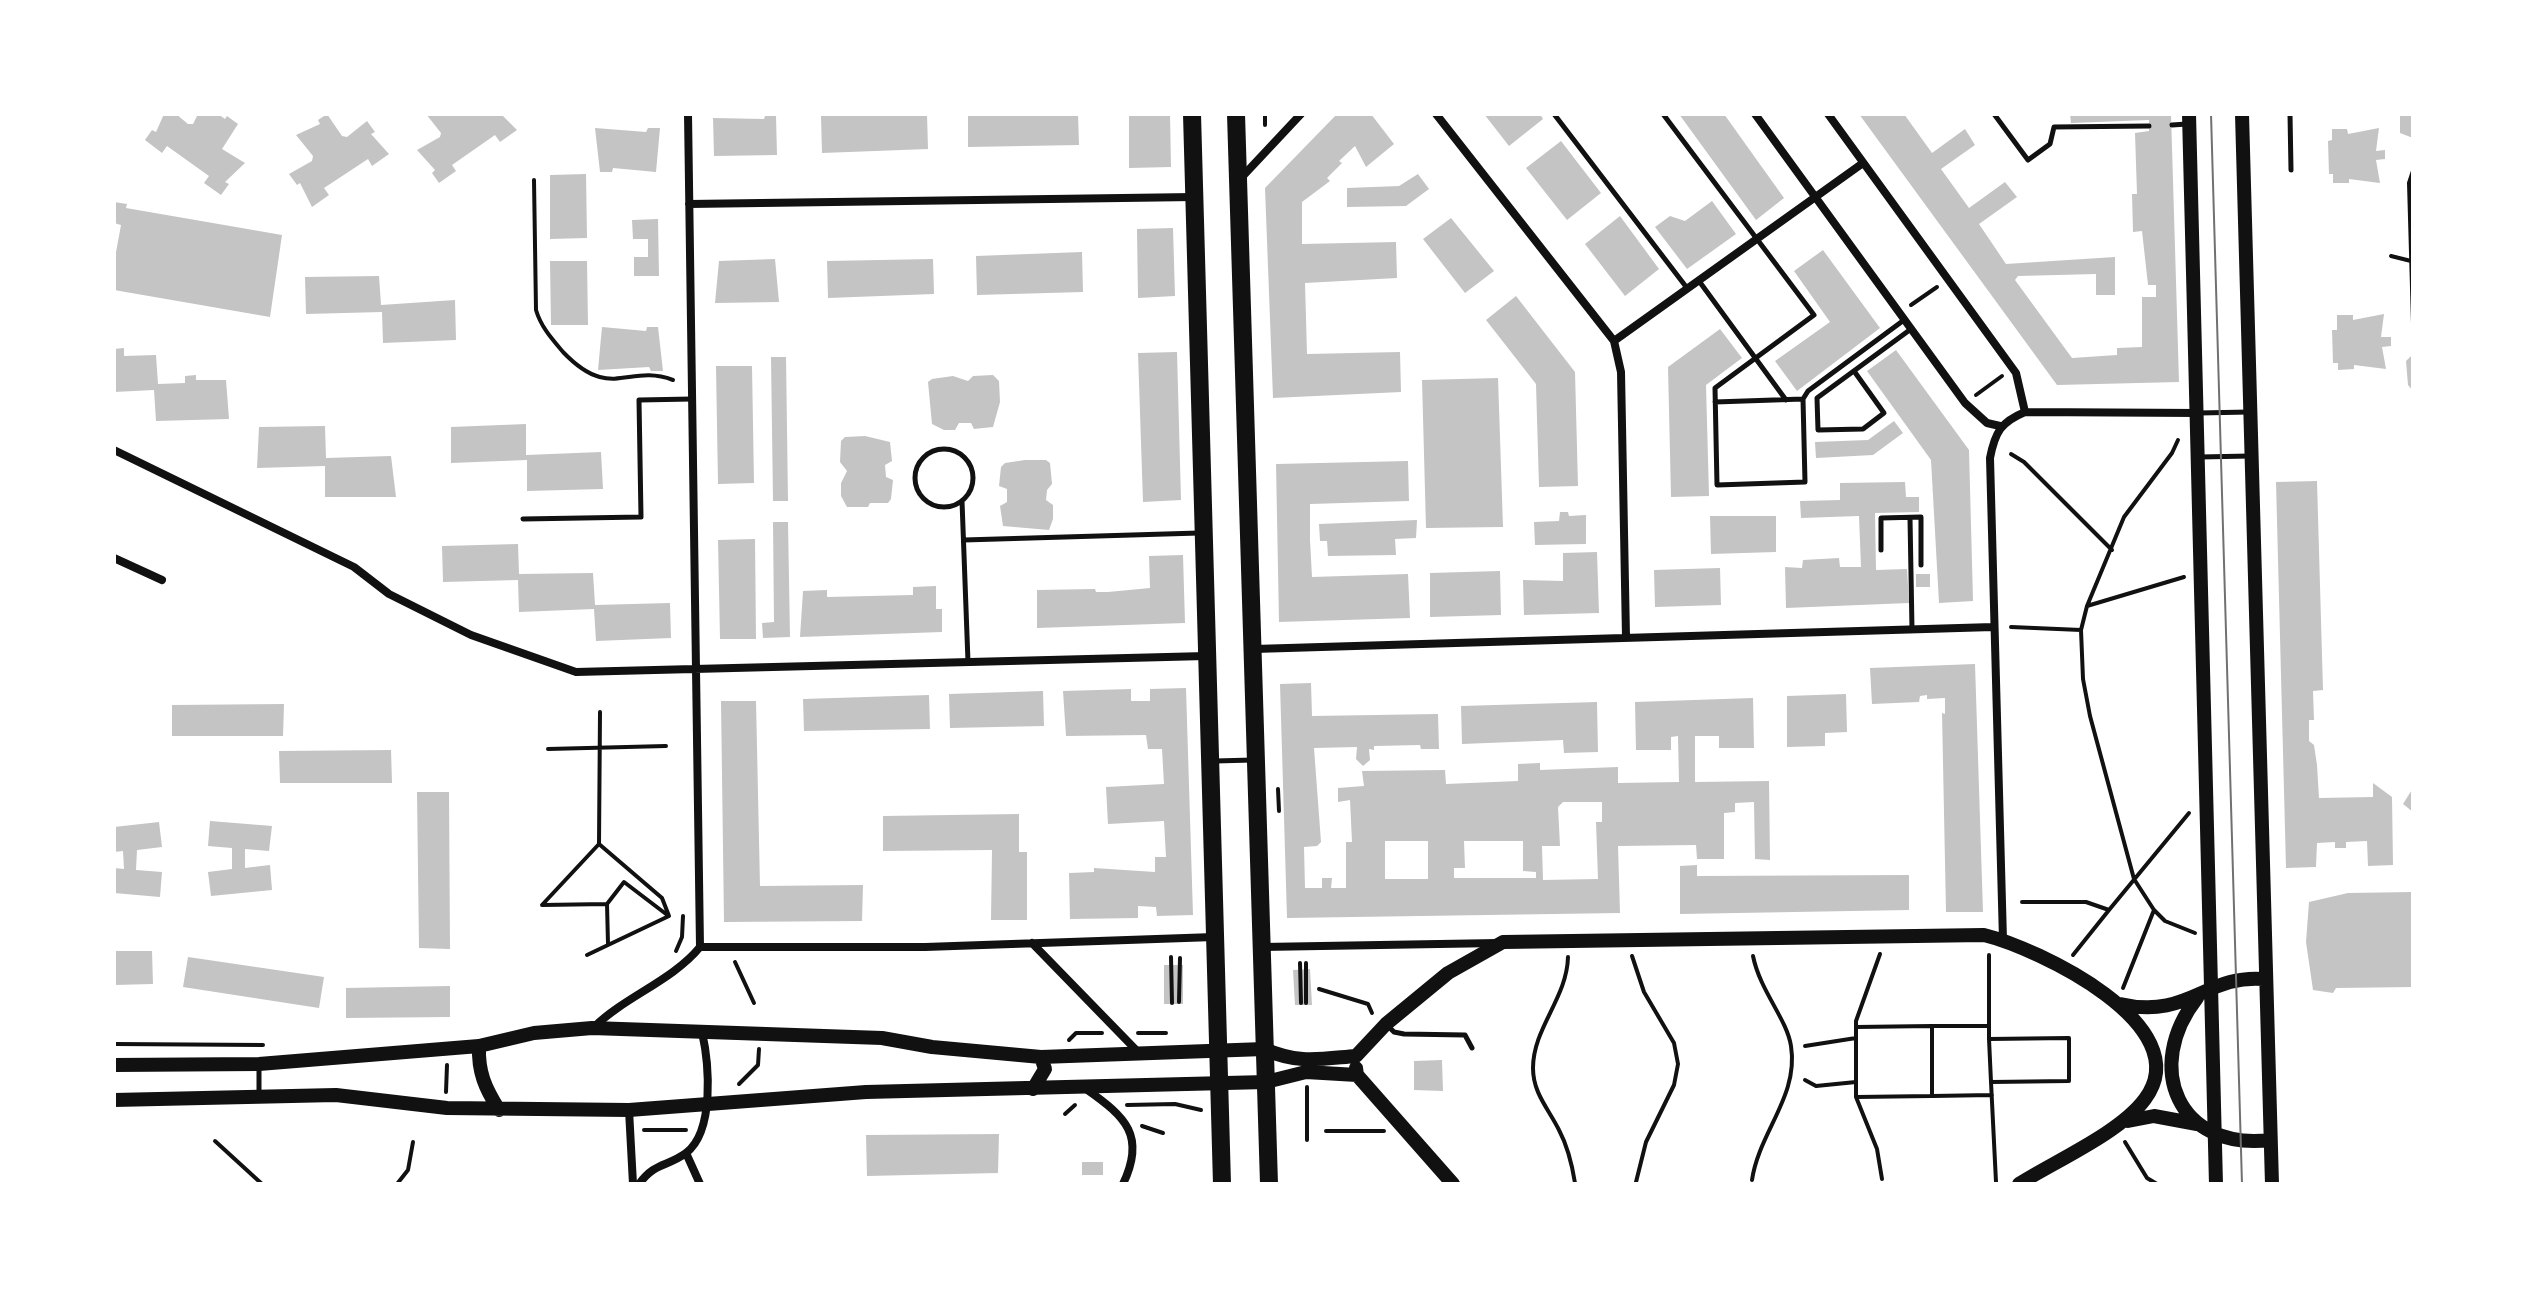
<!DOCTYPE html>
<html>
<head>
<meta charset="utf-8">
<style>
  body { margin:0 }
  #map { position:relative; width:2527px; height:1298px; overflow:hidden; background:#fff; font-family:"PT Sans Narrow",sans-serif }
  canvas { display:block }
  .frame { position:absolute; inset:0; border:116px solid #fff; pointer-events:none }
</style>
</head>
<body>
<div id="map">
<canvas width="2527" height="1298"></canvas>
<div class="frame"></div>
</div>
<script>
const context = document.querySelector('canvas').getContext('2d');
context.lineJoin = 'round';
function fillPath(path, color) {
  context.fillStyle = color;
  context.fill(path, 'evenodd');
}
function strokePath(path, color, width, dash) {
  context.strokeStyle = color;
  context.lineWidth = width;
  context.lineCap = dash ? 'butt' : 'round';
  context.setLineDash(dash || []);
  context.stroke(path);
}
const building = new Path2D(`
  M164 114H176L188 124H193L198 114H218L225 119 227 116 238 124 222 149 245 163 225 182 229 184 221 195 204 183 209 176 167 146 162 153 145 140 152 130 156 132Z
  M327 114 342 136 347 137 367 121 375 132 371 134 389 154 372 166 368 159 324 188 329 195 312 207 300 183 297 185 289 174 312 161 313 156 296 135 320 124 318 120Z
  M426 114H501L517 130 500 142 495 135 452 165 456 171 439 183 432 173 435 170 417 150 440 137 441 133Z
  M927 114 928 149 822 153 821 116Z
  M968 114H1078L1079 145 968 147Z
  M1129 114H1170L1171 167 1129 168Z
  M1337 114H1371L1394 144 1366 167 1355 146 1339 161 1342 163 1327 178 1330 181 1302 202V244L1396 242 1397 278 1305 283 1307 354 1400 352 1401 392 1273 398 1265 188Z
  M1484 114H1540L1543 119 1509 146Z
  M1679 114H1724L1784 198 1756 220Z
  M1859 114H1904L1932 153 1965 129 1975 145 1941 169 1969 208 2005 182 2017 197 1979 224 2006 264 2115 257V295H2096V274L2018 276 2015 280 2072 358 2117 355V348L2142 347V297H2156V285H2148L2142 231 2133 232 2132 194H2137L2135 133 2149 131V120L2071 123 2070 114H2171L2179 382 2057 385Z
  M2400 114H2413V138L2400 133Z
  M765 116H776L777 155 714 156 713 118 764 119Z
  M595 128 646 132 648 128H660L656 172 613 168 612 172H600Z
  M2379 128 2376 151 2385 150V159L2376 160 2380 183 2349 179V183H2333V174H2329L2328 141 2332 140V129H2347L2348 134Z
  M1561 141 1601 193 1567 220 1526 168Z
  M586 174 587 238 550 239V175Z
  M1418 174 1429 189 1406 206 1347 207V188L1399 186Z
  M1712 201 1736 234 1687 269 1655 227 1670 216 1685 221Z
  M114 202 127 204 126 208 282 235 270 317 114 290V263L121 225 114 223Z
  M1620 216 1659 269 1625 296 1585 244Z
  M1451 218 1494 271 1465 293 1423 239Z
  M658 219 659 276H634V257H648V239H633L632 220Z
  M1173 228 1175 296 1138 298 1137 229Z
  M1823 250 1880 328 1797 391 1775 361 1830 322 1794 271Z
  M1082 252 1083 292 977 295 976 256Z
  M775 259 779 302 715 303 719 261Z
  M933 259 934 294 828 298 827 261Z
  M550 261H587L588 325H551Z
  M379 276 381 305 455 300 456 340 383 343 382 312 306 314 305 277Z
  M1516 296 1575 372 1578 486 1539 487 1536 384 1486 320Z
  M2384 314 2381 337H2391V346L2382 347 2386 369 2354 365V369L2338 370V363H2333L2332 330H2337V315H2353V320Z
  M602 327 646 331 647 327H658L663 371H651L649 367 598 370Z
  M1720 329 1742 358 1706 385 1709 496 1671 497 1668 367Z
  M124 348V356L156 355 158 384 185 383V376L196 375V380H226L229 419 156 421 154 390 114 392V349Z
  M1896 350 1969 450 1973 601 1939 603 1931 460 1867 371Z
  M1177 352 1181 500 1143 502 1138 353Z
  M2413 354V391L2408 385 2406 361Z
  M771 357H786L788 501H773Z
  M716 366H752L754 483 718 484Z
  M993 375 999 381 1000 402 993 427 974 429 971 423H959L955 430H944L932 424 928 382 932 379 953 376 968 381 973 376Z
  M1498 378 1503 527 1426 528 1422 380Z
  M1894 421 1903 433 1873 455 1816 458 1815 442 1868 440Z
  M526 424V455L601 452 603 489 527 491V460L451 463V427Z
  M325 426 326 458 391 456 396 497H325V466L257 468 259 427Z
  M865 436 890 442 892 461 885 465 886 477 893 480 891 499 888 503H870L868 507H847L841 496V483L847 471 840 462 841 441 845 437Z
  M1025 460H1046L1050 463 1052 484 1047 490 1046 500 1053 505V519L1049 530 1003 526 1000 506 1007 502V489L999 486 1001 467 1005 463Z
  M1408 461 1409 501 1310 504V540L1312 577 1408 574 1410 618 1279 622 1276 464Z
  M2317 481 2323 690 2313 691 2314 720H2309V741L2314 745 2317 765 2319 798 2373 797V783L2392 797 2393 865 2368 866 2367 841 2346 842V848H2335V842L2317 843 2316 867 2286 868 2276 482Z
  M1905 482 1906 497H1919V512L1875 513 1876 570 1907 569 1909 603 1786 608 1785 567 1802 568 1803 560 1839 558 1840 567H1861L1859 516 1801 518 1800 501 1840 500V483Z
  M1560 512H1568L1569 516 1586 515V544L1535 545 1534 522 1559 521Z
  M1710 516H1776V552L1711 554Z
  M1417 520 1416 538 1395 539 1396 555 1328 556 1327 541H1320L1319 524Z
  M773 522H788L790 637 763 638 762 623 774 622Z
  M755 539 756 639H720L718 540Z
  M518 544 519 574 593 573 595 605 670 603 671 638 596 641 594 609 519 612 518 580 443 582 442 546Z
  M1597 552 1599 613 1524 615 1523 580 1563 581V553Z
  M1183 555 1185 623 1037 628V590L1095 589 1096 592H1108L1150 588 1149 556Z
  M1720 568 1721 605 1655 607 1654 570Z
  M1500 571 1501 615 1430 617V573Z
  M1916 574H1930V587H1916Z
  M936 586V609H942V632L800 637 803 591 827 590V597L913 595V587Z
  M1975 664 1983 912H1946L1942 713 1945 714V698L1927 699V695L1920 696 1919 702 1872 704 1870 668Z
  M1311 683 1312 716 1438 714 1439 749H1421L1420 745 1374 746V750L1369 749 1370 760 1363 766 1356 759 1357 747 1314 748 1321 842 1317 846 1304 847 1305 888H1322V878H1332L1331 888H1346V842H1352L1350 800 1338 802V788L1364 786 1362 771 1445 770 1446 784 1518 781V764L1540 763V770L1618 767V783L1679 782 1678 736 1671 737V750H1636L1635 702 1753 698 1754 748H1719V736H1695V782L1769 781 1770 860 1755 859 1754 802 1735 803V812L1724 813V859H1697L1696 845 1618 846 1620 913 1287 918 1280 684ZM1563 802H1602V822H1596L1598 879 1543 880 1542 846H1560L1558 807ZM1385 841H1428V879H1385ZM1464 841H1523V871L1536 872V878H1454V868H1465Z
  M1186 688 1193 915 1157 916 1156 907 1138 906V918L1070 919 1069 873 1094 872V868L1155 872V857H1166L1164 821 1108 824 1106 787 1164 784 1162 749H1148L1146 735 1066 736 1063 691 1131 689V701H1150V689Z
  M1043 691 1044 726 950 728 949 694Z
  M1846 694 1847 732 1825 733V746L1787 747V696Z
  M929 695 930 729 804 731 803 699Z
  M721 701H756L760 886 863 885 862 921 724 922Z
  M1597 702 1598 752 1564 753 1563 740 1462 744 1461 706Z
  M284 704 283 736H172V705Z
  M391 750 392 783H280L279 751Z
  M2413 788V812L2403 804Z
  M417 792H449L450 949 419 948Z
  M1019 814V852H1027V920H991L992 850 883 851V816Z
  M210 821 272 826 269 851 245 849V868L270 865 272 890 211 896 208 872 232 869V848L208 846Z
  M159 822 162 847 137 850 136 870 162 872 160 897 114 893V868L124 869 123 851 114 852V827Z
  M1697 865V876L1909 875V910L1680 914V866Z
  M2413 892V987L2336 988 2333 993 2313 990 2306 942 2309 902 2348 893Z
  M114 951H152L153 984 114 985Z
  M188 957 324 977 319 1008 183 987Z
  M1164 965H1183V1004H1164Z
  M1310 969 1312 1005H1295L1293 970Z
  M450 986V1017L346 1018V988Z
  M1442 1060 1443 1091 1414 1090V1061Z
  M999 1134 998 1173 867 1176 866 1135Z
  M1082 1162H1103V1175H1082Z`);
const path = new Path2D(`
  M1265 114V125
  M2413 171 2409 183 2413 323
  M534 180 536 310C541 327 552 339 563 352 611 402 627 363 673 380
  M2391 256 2411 261
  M1911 305 1937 287
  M1976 395 2002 376
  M2178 440 2172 453 2124 517 2087 606 2081 630 2083 679 2090 716 2134 879 2154 910 2165 921 2195 933
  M2011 454 2024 462 2112 550
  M2087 606 2184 577
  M2011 627 2081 630
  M548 749 666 746
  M1278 789 1279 811
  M599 844 600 712
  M2022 902H2086L2109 910 2189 813
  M607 904 624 882 666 914
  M608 944 607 904 542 905 599 844 662 898 669 916
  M676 951 682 937 683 916
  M1880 954 1856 1021V1097L1877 1149 1882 1179
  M587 955 669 916
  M1989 955V1039L2069 1038V1081L1991 1082 1996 1182
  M2073 955 2109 910
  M1632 956 1644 992 1674 1043 1678 1064 1674 1085 1646 1142 1636 1182
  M1171 957 1172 1003
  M1568 957C1567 998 1533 1028 1533 1068 1533 1093 1548 1108 1559 1130 1568 1147 1572 1164 1575 1183
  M735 962 754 1003
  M1300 963 1301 1003
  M1306 963V1003
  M2123 988 2154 910
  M1319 989 1368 1004 1372 1013
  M1179 1002 1180 958
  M1988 1026H1932V1096L1992 1095
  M1856 1027 1932 1026
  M1138 1033H1166
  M1989 1039 1991 1082
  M1069 1040 1076 1033H1102
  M114 1044 263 1045
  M1805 1046 1856 1038
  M1805 1080 1816 1086 1856 1082
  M739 1084 758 1065 759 1049
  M1307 1087V1140
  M446 1092 447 1065
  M1856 1097 1932 1096
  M1127 1105 1175 1104 1201 1110
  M1065 1114 1075 1105
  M1142 1126 1163 1133
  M644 1130H686
  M1326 1131H1384
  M215 1141 262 1184
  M2125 1142 2147 1178 2157 1184
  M1752 1180C1759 1132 1799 1096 1791 1046 1787 1019 1760 991 1753 956
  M397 1184 408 1170 413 1142`);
const service = new Path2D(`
  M1554 114 1687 288
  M1663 114 1814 315 1715 388 1717 485 1805 482 1803 399 1715 402
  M1994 114 2028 160 2050 144 2054 127 2149 126
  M2290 114 2291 170
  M2172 125 2187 124
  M1699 281 1786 400
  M1854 371 1884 413 1863 429 1818 430 1817 398 1911 329
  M1803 399 1808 391 1904 320
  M2199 413 2249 412
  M915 478a29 29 0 1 1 58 0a29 29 0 1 1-58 0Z
  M2200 457 2250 456
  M962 501 968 662
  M1910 518 1912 629
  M523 519 641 517 639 400 692 399
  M964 540 1199 533
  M1881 550V518L1921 517V565
  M1215 761 1253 760
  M1387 1025 1394 1032 1404 1034 1465 1035 1472 1048
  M259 1095V1065`);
const minor = new Path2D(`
  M1436 114 1614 341 1621 372 1626 637
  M1755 114 1965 403 1987 423 2000 426
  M1828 114 2016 373 2025 412
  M1241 178 1301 114
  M689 204 1194 197
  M1614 341 1863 163
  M114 450 354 567 389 594 471 635 576 672 1206 656
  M114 558 162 580
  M1254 649 1993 627
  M2003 940 1990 458C1995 432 2001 422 2025 412L2198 413
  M1032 943 1140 1054
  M700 947H925L1214 937
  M1262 947 1498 943
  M594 1027C626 996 672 981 700 947L688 114
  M1086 1089C1126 1117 1146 1136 1123 1184
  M629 1110 633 1184
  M686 1153 700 1184
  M639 1184C655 1162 667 1167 686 1153 715 1131 709 1063 702 1032`);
const tertiary = new Path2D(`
  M2189 114 2216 1184
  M2242 114 2272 1184
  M2197 998C2143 1067 2178 1151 2270 1140
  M2120 1004C2188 1020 2206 974 2264 979
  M479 1046C478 1072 485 1088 499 1110
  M114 1065 259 1064 479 1046 534 1033 592 1028 882 1038 932 1047 1041 1057 1264 1049C1298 1064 1319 1059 1356 1056L1386 1024 1448 973 1503 942 1984 935C2037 948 2200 1025 2145 1099 2120 1133 2055 1161 2019 1184
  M1356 1068 1357 1075 1453 1184
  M1033 1089 1045 1069 1041 1057
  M114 1100 336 1095 447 1108 629 1110 866 1092 1266 1082 1306 1072 1357 1075
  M2128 1121 2154 1116 2197 1124`);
const primary = new Path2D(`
  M1192 114 1222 1184
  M1236 114 1269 1184`);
const tram = new Path2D(`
  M2211 114 2242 1184`);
fillPath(building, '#c4c4c4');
strokePath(path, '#111', 4);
strokePath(service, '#111', 5);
strokePath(minor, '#111', 8);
strokePath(tertiary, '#111', 14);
strokePath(primary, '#111', 18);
strokePath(tram, '#707070', 2);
</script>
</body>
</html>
